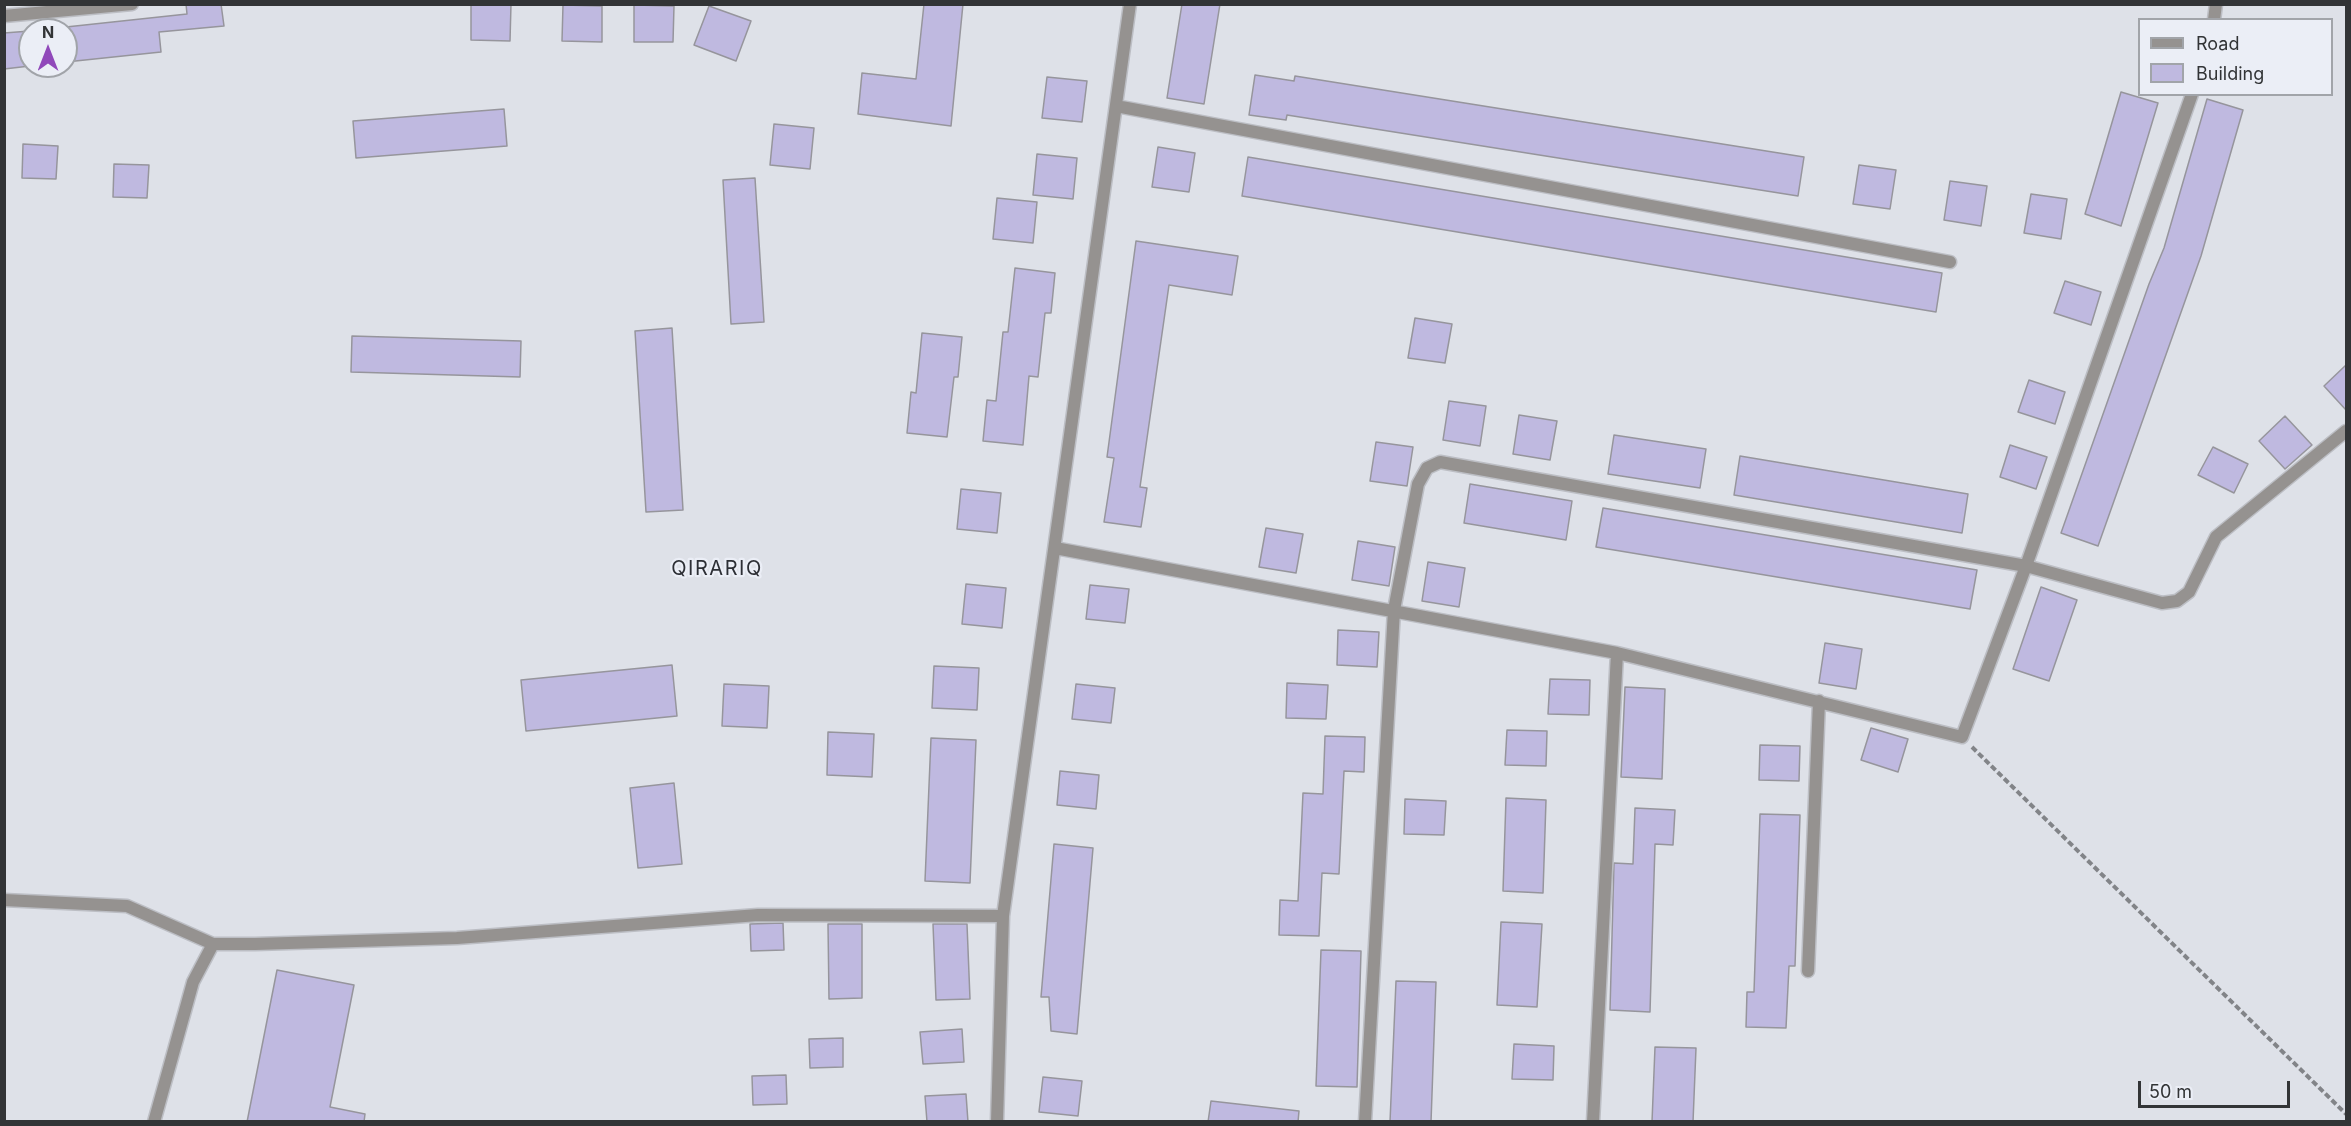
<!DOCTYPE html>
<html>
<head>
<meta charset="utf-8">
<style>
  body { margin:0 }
  #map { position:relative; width:2351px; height:1126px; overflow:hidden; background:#dee1e8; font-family:Inter,sans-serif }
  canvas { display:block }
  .frame { position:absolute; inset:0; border:6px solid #323436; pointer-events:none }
  .legend { position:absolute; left:2138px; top:18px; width:195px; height:78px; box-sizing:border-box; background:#ebeef6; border:2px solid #a1a4a9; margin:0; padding:8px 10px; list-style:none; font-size:18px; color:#323436 }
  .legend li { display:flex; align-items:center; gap:12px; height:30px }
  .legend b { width:30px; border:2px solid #a1a4a9 }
  .north { position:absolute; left:18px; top:18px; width:60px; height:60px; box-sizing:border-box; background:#ebeef6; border:2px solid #a1a4a9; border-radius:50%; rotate:0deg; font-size:16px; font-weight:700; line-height:24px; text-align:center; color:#323436 }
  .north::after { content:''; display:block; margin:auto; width:21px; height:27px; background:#9048ba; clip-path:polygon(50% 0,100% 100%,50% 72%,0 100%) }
  .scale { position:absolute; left:2138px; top:1081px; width:152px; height:27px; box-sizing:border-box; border:3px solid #323436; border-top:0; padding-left:8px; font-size:18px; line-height:21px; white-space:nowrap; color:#323436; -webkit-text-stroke:4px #ebeef6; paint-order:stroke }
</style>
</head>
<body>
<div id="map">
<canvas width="2351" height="1126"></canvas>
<div class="frame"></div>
<ul class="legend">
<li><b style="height:8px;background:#959290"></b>Road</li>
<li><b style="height:16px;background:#bfb9e0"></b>Building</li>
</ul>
<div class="north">N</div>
<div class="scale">50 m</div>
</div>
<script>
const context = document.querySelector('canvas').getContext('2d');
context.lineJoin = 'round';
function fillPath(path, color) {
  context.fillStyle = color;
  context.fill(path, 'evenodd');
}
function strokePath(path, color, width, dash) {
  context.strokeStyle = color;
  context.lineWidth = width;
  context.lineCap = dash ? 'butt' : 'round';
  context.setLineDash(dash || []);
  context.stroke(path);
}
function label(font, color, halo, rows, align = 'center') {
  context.font = font + ' Inter,sans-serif';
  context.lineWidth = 4.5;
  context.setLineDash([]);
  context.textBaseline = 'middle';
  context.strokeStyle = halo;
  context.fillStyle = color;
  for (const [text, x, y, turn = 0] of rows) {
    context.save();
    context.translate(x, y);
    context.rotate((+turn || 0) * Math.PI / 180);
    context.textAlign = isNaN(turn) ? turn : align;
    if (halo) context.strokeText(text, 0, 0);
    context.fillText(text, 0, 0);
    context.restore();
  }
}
const building = new Path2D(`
  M186 4H221L224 26 159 32 161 52 66 62V27L187 14Z
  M471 4H511L510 41 471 40Z
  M924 4H963L951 126 858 114 862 73 916 79Z
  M1182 4H1220L1204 104 1167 98Z
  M563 5 602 6V42L562 41Z
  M634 5 674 6 673 42H634Z
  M709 6 751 21 736 61 694 45Z
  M30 31V66L4 69V33Z
  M1255 75 1294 81 1295 76 1804 157 1798 196 1287 115 1286 120 1249 115Z
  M1047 77 1087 81 1082 122 1042 118Z
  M2121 92 2158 103 2121 226 2085 214Z
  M2207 99 2243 110 2201 256 2098 546 2061 533 2149 284 2164 248Z
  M504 109 507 146 356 158 353 121Z
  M774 124 814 128 810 169 770 165Z
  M23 144 58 146 56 179 22 178Z
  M1158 147 1195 153 1189 192 1152 187Z
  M1037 154 1077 158 1073 199 1033 195Z
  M1248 157 1942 273 1936 312 1242 196Z
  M114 164 149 165 147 198 113 197Z
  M1859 165 1896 170 1890 209 1853 204Z
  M755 178 764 322 731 324 723 180Z
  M1950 181 1987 186 1981 226 1944 220Z
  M2031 194 2067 199 2061 239 2024 233Z
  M997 198 1037 202 1033 243 993 239Z
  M1136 241 1238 256 1232 295 1169 285 1140 487 1147 488 1141 527 1104 522 1114 458 1107 457Z
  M1015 268 1055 273 1051 313H1045L1038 377 1029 376 1023 445 983 441 987 400 996 401 1003 332H1008Z
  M2065 281 2101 292 2091 325 2054 313Z
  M1415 318 1452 324 1445 363 1408 358Z
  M672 328 683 510 646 512 635 331Z
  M922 333 962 337 958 377H954L947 437 907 433 911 392 916 393Z
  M352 336 521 341 520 377 351 372Z
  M2346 365V410L2324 386Z
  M2029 380 2065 392 2055 424 2018 412Z
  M1449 401 1486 406 1480 446 1443 440Z
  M1519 415 1557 421 1550 460 1513 454Z
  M2285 416 2312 445 2285 469 2259 441Z
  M1614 435 1706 449 1700 488 1608 474Z
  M1376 442 1413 447 1407 486 1370 481Z
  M2010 445 2047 457 2036 489 2000 477Z
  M2213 447 2248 464 2234 493 2198 475Z
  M1740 456 1968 494 1962 533 1734 495Z
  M1470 484 1572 501 1566 540 1464 523Z
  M961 489 1001 493 997 533 957 529Z
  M1603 508 1977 570 1970 609 1596 547Z
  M1266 528 1303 534 1296 573 1259 567Z
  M1358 541 1395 547 1389 586 1352 580Z
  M1428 562 1465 568 1459 607 1422 601Z
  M966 584 1006 588 1002 628 962 624Z
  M1090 585 1129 589 1125 623 1086 619Z
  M2041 587 2077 600 2049 681 2013 669Z
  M1338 630 1379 632 1377 667 1337 665Z
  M1825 643 1862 649 1856 689 1819 683Z
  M672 665 677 716 526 731 521 680Z
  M934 666 979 668 977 710 932 708Z
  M1550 679 1590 680 1589 715 1548 714Z
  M1287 683 1328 685 1326 719 1286 718Z
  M724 684 769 686 767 728 722 726Z
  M1076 684 1115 688 1111 723 1072 719Z
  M1625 687 1665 689 1662 779 1621 777Z
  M1871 728 1908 739 1898 772 1861 760Z
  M1507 730 1547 731 1546 766 1505 765Z
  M828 732 874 734 872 777 827 775Z
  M1325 736 1365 737 1364 772 1344 771 1339 874 1322 873 1319 936 1279 935 1280 900 1298 901 1303 793 1323 794Z
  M931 738 976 740 970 883 925 881Z
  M1760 745 1800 746 1799 781 1759 780Z
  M1060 771 1099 775 1096 809 1057 805Z
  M674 783 682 864 638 868 630 788Z
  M1506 798 1546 800 1543 893 1503 891Z
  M1405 799 1446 801 1444 835 1404 834Z
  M1635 808 1675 810 1673 845 1655 844 1650 1012 1610 1010 1614 863 1633 864Z
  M1760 814 1800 815 1795 966H1789L1786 1028 1746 1027 1747 992H1754Z
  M1054 844 1093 848 1077 1034 1051 1031 1049 997H1041Z
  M1501 922 1542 924 1537 1007 1497 1005Z
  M783 923 784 950 751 951 750 924Z
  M828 924H862V998L829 999Z
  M933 924H967L970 999 936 1000Z
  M1321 950 1361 951 1357 1087 1316 1086Z
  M277 970 354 985 330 1107 365 1114 364 1122H247Z
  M1396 981 1436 982 1431 1122H1390Z
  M962 1029 964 1062 923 1064 920 1032Z
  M843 1038V1067L810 1068 809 1039Z
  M1514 1044 1554 1046 1553 1080 1512 1079Z
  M1655 1047 1696 1048 1693 1122H1652Z
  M786 1075 787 1104 753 1105 752 1076Z
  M1043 1077 1082 1081 1078 1116 1039 1112Z
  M966 1094 968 1122H927L925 1096Z
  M1211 1101 1299 1111 1298 1122H1208Z`);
const path = new Path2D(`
  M1972 747 2346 1114`);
const minor = new Path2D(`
  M4 16 132 4
  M2214 20 2216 4
  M1116 106 1950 262
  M1055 548 1617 653 1962 737 2026 566 2192 94
  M4 900 127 906 213 944H255L457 938 758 915 1003 916
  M1808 971 1819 701
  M154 1122 193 982 213 944
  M997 1122 1003 916 1130 4
  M1365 1122 1394 610 1418 484 1427 468 1440 462 2026 566 2162 603 2177 601 2189 592 2216 537 2346 431
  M1593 1122 1617 653`);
const quarterNames = [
  ["QIRARIQ",717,569]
];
fillPath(building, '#bfb9e0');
strokePath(building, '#96959c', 1.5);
strokePath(minor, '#bcbec4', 15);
strokePath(path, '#828488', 4, [6, 3]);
strokePath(minor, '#959290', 12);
context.letterSpacing = '1.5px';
label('20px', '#2d2f35', '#ebeef6', quarterNames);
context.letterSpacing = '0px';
</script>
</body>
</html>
